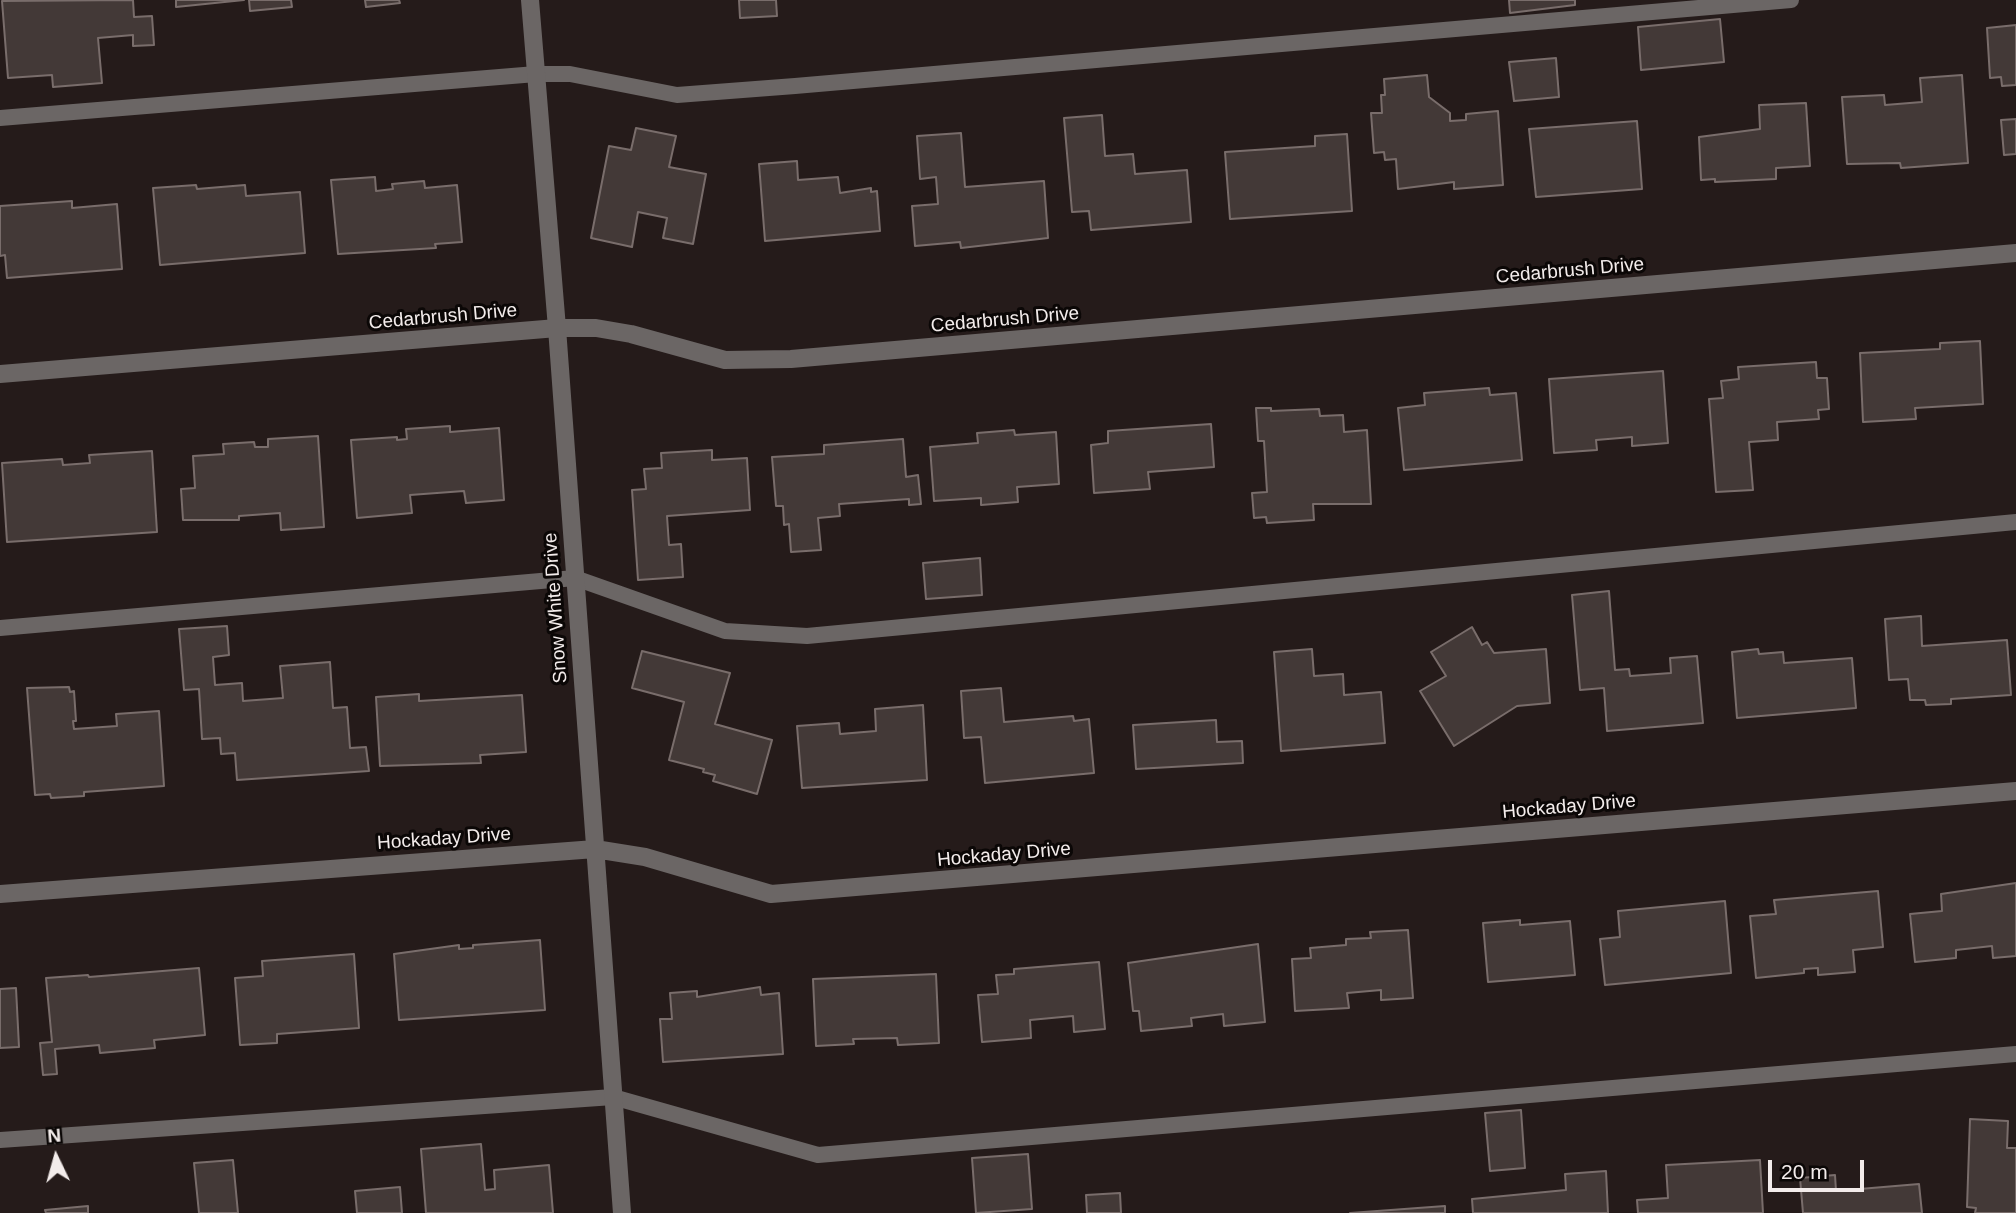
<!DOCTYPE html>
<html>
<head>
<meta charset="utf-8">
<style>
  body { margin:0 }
  #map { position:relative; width:2016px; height:1213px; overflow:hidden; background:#251b1a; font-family:Arial,sans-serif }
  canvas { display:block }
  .north { position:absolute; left:21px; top:1122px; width:70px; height:70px; -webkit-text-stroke:5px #0b0706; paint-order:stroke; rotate:355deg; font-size:19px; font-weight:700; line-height:28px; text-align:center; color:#f3eceb }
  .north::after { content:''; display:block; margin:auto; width:24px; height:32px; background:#f3eceb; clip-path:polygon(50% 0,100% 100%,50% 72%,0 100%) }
  .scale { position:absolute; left:1768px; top:1160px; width:96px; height:32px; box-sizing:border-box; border:4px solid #f3eceb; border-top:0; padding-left:9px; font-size:21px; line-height:24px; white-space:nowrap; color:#f3eceb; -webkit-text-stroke:5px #0b0706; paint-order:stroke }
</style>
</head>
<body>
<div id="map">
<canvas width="2016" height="1213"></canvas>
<div class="north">N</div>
<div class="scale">20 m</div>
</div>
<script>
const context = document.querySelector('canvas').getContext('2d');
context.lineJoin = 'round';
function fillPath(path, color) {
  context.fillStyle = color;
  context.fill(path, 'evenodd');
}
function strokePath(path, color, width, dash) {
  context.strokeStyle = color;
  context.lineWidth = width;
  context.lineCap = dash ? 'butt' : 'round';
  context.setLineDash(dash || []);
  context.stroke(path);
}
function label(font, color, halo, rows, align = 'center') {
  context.font = font + ' Arial,sans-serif';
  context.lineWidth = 6;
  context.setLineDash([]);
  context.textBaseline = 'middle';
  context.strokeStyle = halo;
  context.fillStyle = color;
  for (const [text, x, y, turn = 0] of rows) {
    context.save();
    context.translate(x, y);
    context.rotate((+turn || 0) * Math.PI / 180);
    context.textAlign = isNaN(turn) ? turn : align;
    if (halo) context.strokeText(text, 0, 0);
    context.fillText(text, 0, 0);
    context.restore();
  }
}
const building = new Path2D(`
  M133 0 134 17 152 16 154 45 133 46V35L98 38 102 83 53 87 52 75 8 78 2 1Z
  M176 0H244L176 7Z
  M249 0H291L292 7 250 11Z
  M365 0H399L400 3 366 7Z
  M739 0H776L777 16 740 18Z
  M1509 0H1575V5L1510 13Z
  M1720 19 1724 62 1641 70 1638 27Z
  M2016 25V85L2002 86 2001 77 1990 78 1987 28Z
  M1556 58 1559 97 1514 101 1509 62Z
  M1427 75 1429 97 1450 113V121L1466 120V114L1498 111 1503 185 1454 189V182L1398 189 1396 159 1385 160 1384 152 1374 153 1371 113H1382L1381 95H1385L1384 79Z
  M1962 75 1968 163 1901 168 1900 163 1847 164 1842 97 1884 95 1885 105 1922 102 1920 78Z
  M1806 103 1810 166 1776 168V179L1715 182V179L1701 180 1699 137 1760 129 1759 105Z
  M1102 115 1105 156 1133 154 1135 174 1187 170 1191 222 1091 230 1089 211 1072 212 1064 118Z
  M2016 119V154L2004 155 2001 120Z
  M1637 121 1642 189 1536 197 1529 129Z
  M636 128 676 136 669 167 706 174 693 244 663 238 667 218 638 212 632 247 591 238 609 146 631 150Z
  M961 133 965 187 1044 181 1048 238 961 248 960 242 915 246 912 206 938 204 936 177 920 179 917 136Z
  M1347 134 1352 211 1230 219 1225 152 1315 146V136Z
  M797 161 798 180 838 177 840 193 871 188V192L877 191 880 231 765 241 759 164Z
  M375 177 376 191 393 189 392 184 424 181 425 188 457 185 462 242 435 244 436 248 338 254 331 180Z
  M196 185 197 189 245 185 246 196 300 192 305 253 160 265 153 188Z
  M72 201V208L117 204 122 269 7 278 5 255 0 256V206Z
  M1980 341 1983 404 1915 408 1916 419 1863 422 1860 353 1940 349V343Z
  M1816 362 1817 378H1827L1829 409 1818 410 1819 419 1777 422 1778 440 1749 442 1753 490 1716 492 1709 399 1723 398 1721 381 1739 379 1738 367Z
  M1663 371 1668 443 1632 446V437L1596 440 1597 450 1554 453 1549 379Z
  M1489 388 1490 395 1516 393 1522 460 1404 470 1398 408 1425 405 1424 393Z
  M1256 408H1271V411L1319 409 1320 416 1343 415 1344 432 1367 430 1371 504H1313L1314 520 1267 523 1266 517 1254 518 1252 493 1267 492 1264 441H1258Z
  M1211 424 1214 467 1148 472 1150 489 1094 493 1091 445 1108 443V431Z
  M450 426V432L499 428 504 500 466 503 464 491 410 495 412 513 357 518 351 440 397 437V440L407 439 406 429Z
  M1014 430 1015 435 1056 432 1059 484 1017 487 1018 502 981 505V498L934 501 930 447 978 443 977 433Z
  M318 436 324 527 281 530 280 513 239 516V520H183L181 489 195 488 193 456 224 454 223 444 254 442 255 447H268V439Z
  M903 439 906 477 918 475 921 504 909 505V499L839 504 840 516 818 518 821 550 791 552 789 524 784 525 783 506H776L772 457 824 454V445Z
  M712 450V460L747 458 750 510 667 516 669 545 681 544 683 577 638 580 632 490 646 489 644 469 662 468 661 453Z
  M152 451 157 532 7 542 2 463 62 459 63 465 90 463 89 455Z
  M980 558 982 595 926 599 923 563Z
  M1609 591 1615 670 1629 669 1630 676 1671 673 1670 658 1697 656 1703 723 1607 731 1604 688 1580 690 1572 595Z
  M1921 616 1922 646 2007 640 2011 695 1951 699V704L1926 705 1925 700H1910L1908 679 1889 680 1885 619Z
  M227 626 229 655 213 657 215 685 242 683 243 701 283 698 280 666 330 662 333 708 347 707 350 748 366 747 369 771 237 780 235 753 221 754 220 738 202 739 199 689 184 690 179 629Z
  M1472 627 1482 645 1487 642 1494 653 1546 649 1550 703 1517 706 1454 746 1420 691 1446 676 1431 652Z
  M1312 649 1314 676 1343 674 1344 695 1381 692 1385 743 1281 751 1274 652Z
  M1758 649 1759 654 1783 652 1784 663 1852 658 1856 708 1737 718 1732 652Z
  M642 651 730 673 715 724 772 740 757 794 713 781 715 775 703 772 704 769 669 760 684 702 632 688Z
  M69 687 70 692 74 691 76 721H73L74 729 117 726 116 714 159 711 164 786 84 792V796L51 798 50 794 35 795 27 688Z
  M1001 688 1004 722 1073 716 1074 721 1089 719 1094 773 985 783 981 737 964 738 961 691Z
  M419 694V701L522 695 526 752 480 755 481 763 380 766 376 697Z
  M923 705 927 780 802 788 797 726 839 723 840 734 876 731 875 709Z
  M1216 720 1217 742 1242 741 1243 763 1136 769 1133 725Z
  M2016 883V956L1993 958 1992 946 1956 950V958L1915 962 1910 914 1942 911 1941 894Z
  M1878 891 1883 947 1853 950 1855 972 1818 975V968L1804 969V973L1756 978 1750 916 1776 914 1774 900Z
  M1725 901 1731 973 1605 985 1600 939 1620 937 1618 911Z
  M1520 920V925L1570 921 1575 975 1488 982 1483 923Z
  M1408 930 1413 998 1381 1000V990L1347 993 1349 1008 1295 1011 1292 959 1311 958 1310 948 1346 945V939L1371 938 1370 932Z
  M540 940 545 1010 399 1020 394 954 459 945V949L473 948V945Z
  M1258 944 1265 1022 1224 1026 1223 1014 1191 1018 1192 1026 1141 1031 1139 1011H1133L1128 963Z
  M354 954 359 1028 277 1034V1043L240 1045 235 978 263 976 262 961Z
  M1099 962 1105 1029 1074 1032 1073 1016 1030 1020 1031 1038 982 1042 978 995 998 994 996 975 1014 974V969Z
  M199 968 205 1035 154 1040 155 1048 100 1053 99 1045 55 1049 57 1074 43 1075 40 1043 52 1042 46 978 88 975 89 977Z
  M936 974 939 1043 898 1045 897 1038 853 1039 854 1044 816 1046 813 979Z
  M760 987 761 995 779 993 783 1054 663 1062 660 1019H672L670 993 697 991V997Z
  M16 988 19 1047 0 1048V989Z
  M1521 1110 1525 1168 1490 1171 1485 1113Z
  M1970 1119 2008 1121 2007 1148H2016V1213H1975L1976 1208 1967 1207Z
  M481 1144 485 1190 495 1189 494 1170 549 1165 553 1213H426L421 1149Z
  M1028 1154 1032 1209 976 1213 972 1158Z
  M233 1160 238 1213H199L194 1163Z
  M1760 1160 1763 1213H1638L1637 1200 1668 1198 1666 1165Z
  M1606 1171 1608 1213H1473L1472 1199 1566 1190 1565 1174Z
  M1835 1175 1836 1191 1919 1184 1922 1213H1803L1800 1178Z
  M400 1187 402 1213H357L355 1191Z
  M1120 1193 1121 1213H1087L1086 1195Z
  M88 1206V1213H46L45 1210Z
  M1445 1206V1213H1350Z`);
const service = new Path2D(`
  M0 118 536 74H570L677 95 795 86 1791 0
  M0 628 575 578 725 631 807 636 2016 522
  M0 1140 613 1097 818 1155 2016 1054`);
const minor = new Path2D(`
  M530 0 557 328 622 1213
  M0 374 557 328H596L631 334 725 360 791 359 2016 253
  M0 894 595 849 645 857 771 894 2016 791`);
const streetNames = [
  ["Cedarbrush Drive",1570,271,-5],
  ["Cedarbrush Drive",443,317,-5],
  ["Cedarbrush Drive",1005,320,-5],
  ["Snow White Drive",556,608,-94],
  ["Hockaday Drive",1569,807,-5],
  ["Hockaday Drive",444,839,-4],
  ["Hockaday Drive",1004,855,-5]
];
fillPath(building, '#433937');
strokePath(building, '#796d6b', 2);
strokePath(service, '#6b6665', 16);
strokePath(minor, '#6b6665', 18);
label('19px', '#f3eceb', '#0b0706', streetNames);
</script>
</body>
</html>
